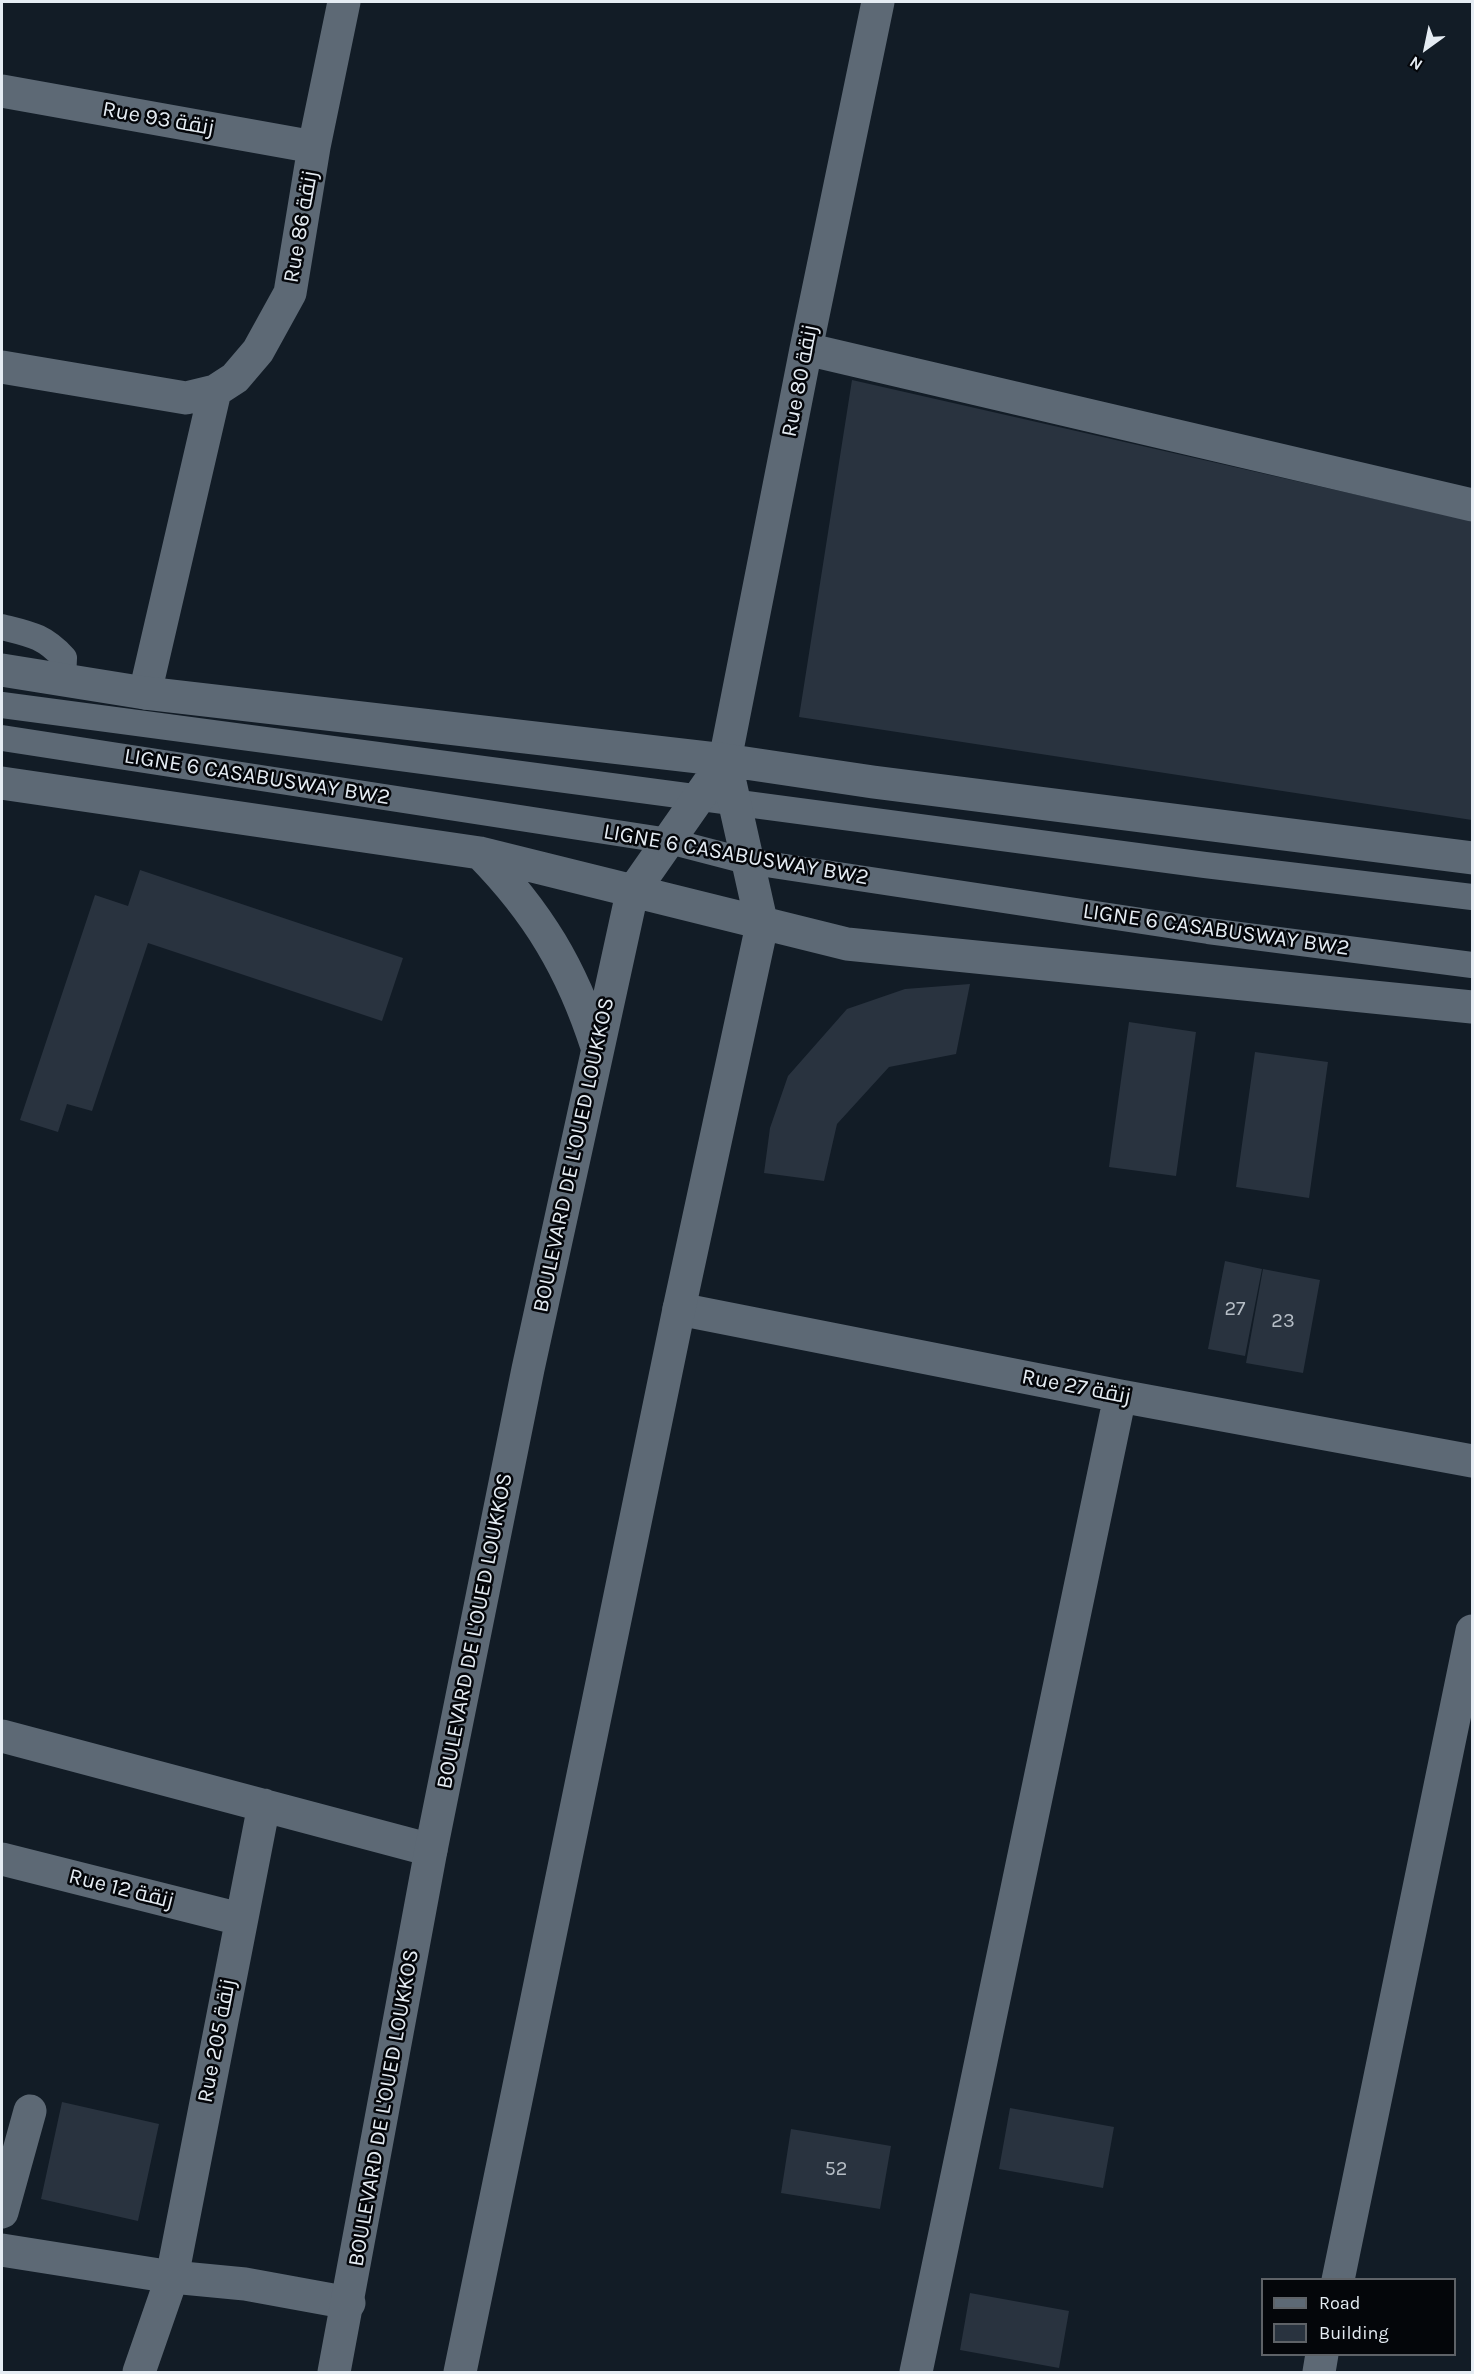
<!DOCTYPE html>
<html>
<head>
<meta charset="utf-8">
<style>
  body { margin:0 }
  #map { position:relative; width:1474px; height:2374px; overflow:hidden; background:#121c26; font-family:Karla,sans-serif }
  canvas { display:block }
  .frame { position:absolute; inset:0; border:3px solid #e5ecf3; pointer-events:none }
  .legend { position:absolute; left:1261px; top:2278px; width:195px; height:78px; box-sizing:border-box; background:#04060a; border:2px solid #5e6267; margin:0; padding:8px 10px; list-style:none; font-size:18px; color:#e5ecf3 }
  .legend li { display:flex; align-items:center; gap:12px; height:30px }
  .legend b { width:30px; border:2px solid #5e6267 }
  .north { position:absolute; left:1396px; top:18px; width:60px; height:60px; -webkit-text-stroke:4px #04060a; paint-order:stroke; rotate:213deg; font-size:16px; font-weight:700; line-height:24px; text-align:center; color:#e5ecf3 }
  .north::after { content:''; display:block; margin:auto; width:21px; height:27px; background:#e5ecf3; clip-path:polygon(50% 0,100% 100%,50% 72%,0 100%) }
</style>
</head>
<body>
<div id="map">
<canvas width="1474" height="2374"></canvas>
<div class="frame"></div>
<ul class="legend">
<li><b style="height:8px;background:#5d6975"></b>Road</li>
<li><b style="height:16px;background:#29333f"></b>Building</li>
</ul>
<div class="north">N</div>
</div>
<script>
const context = document.querySelector('canvas').getContext('2d');
context.lineJoin = 'round';
function fillPath(path, color) {
  context.fillStyle = color;
  context.fill(path, 'evenodd');
}
function strokePath(path, color, width, dash) {
  context.strokeStyle = color;
  context.lineWidth = width;
  context.lineCap = dash ? 'butt' : 'round';
  context.setLineDash(dash || []);
  context.stroke(path);
}
function label(font, color, halo, rows, align = 'center') {
  context.font = font + ' Karla,Cairo,sans-serif';
  context.lineWidth = 5;
  context.setLineDash([]);
  context.textBaseline = 'middle';
  context.strokeStyle = halo;
  context.fillStyle = color;
  for (const [text, x, y, turn = 0] of rows) {
    context.save();
    context.translate(x, y);
    context.rotate((+turn || 0) * Math.PI / 180);
    context.textAlign = isNaN(turn) ? turn : align;
    if (halo) context.strokeText(text, 0, 0);
    context.fillText(text, 0, 0);
    context.restore();
  }
}
const building = new Path2D(`
  M852 380 1472 521V820L799 717Z
  M140 870 403 958 382 1021 148 943 92 1111 67 1104 58 1132 20 1120 95 895 128 906Z
  M970 984 956 1054 889 1067 837 1124 824 1181 764 1173 770 1128 788 1076 847 1009 905 989Z
  M1129 1022 1196 1032 1176 1176 1109 1167Z
  M1255 1052 1328 1062 1309 1198 1236 1187Z
  M1225 1261 1262 1269 1245 1356 1208 1349Z
  M1263 1269 1320 1280 1303 1373 1246 1363Z
  M62 2102 159 2124 138 2221 41 2199Z
  M1010 2108 1114 2127 1103 2188 999 2169Z
  M791 2129 891 2146 880 2209 781 2193Z
  M970 2293 1069 2311 1059 2368 960 2350Z`);
const lane = new Path2D(`
  M2 627C30 634 44 636 64 658L63 679
  M2 705 1205 865 1472 897
  M2 738 669 841 746 861 1208 931 1472 965`);
const street = new Path2D(`
  M2 91 314 147
  M806 349 1472 505
  M2 367 186 398 215 391 235 378 258 351 290 293 314 147 344 2
  M145 693 215 391
  M725 760 806 349 878 2
  M679 1309 1120 1396 1472 1461
  M2 1736 431 1850
  M2 1859 240 1919
  M2 2212 30 2111
  M2 2250 172 2277 245 2284 349 2303
  M1338 2280 1472 1631
  M139 2372 172 2277 264 1805
  M916 2372 1120 1396
  M1319 2372 1322 2354`);
const secondary = new Path2D(`
  M2 670 145 693 725 760 873 782 1472 858
  M2 783 480 853 847 944 1472 1007
  M480 853C538 912 572 969 597 1047
  M334 2372 431 1850 528 1369 632 893 725 760
  M460 2372 679 1309 762 925 725 760`);
const numberNames = [
  ["27",1235,1309],
  ["23",1283,1321],
  ["52",836,2169]
];
const streetNames = [
  ["Rue 93 زنقة",158,119,10],
  ["Rue 86 زنقة",301,227,-80],
  ["Rue 80 زنقة",800,381,-79],
  ["LIGNE 6 CASABUSWAY BW2",257,777,9],
  ["LIGNE 6 CASABUSWAY BW2",736,855,10],
  ["LIGNE 6 CASABUSWAY BW2",1216,930,8],
  ["BOULEVARD DE L'OUED LOUKKOS",574,1155,-78],
  ["Rue 27 زنقة",1076,1387,11],
  ["BOULEVARD DE L'OUED LOUKKOS",475,1631,-79],
  ["Rue 12 زنقة",121,1889,14],
  ["Rue 205 زنقة",217,2041,-79],
  ["BOULEVARD DE L'OUED LOUKKOS",384,2108,-80]
];
fillPath(building, '#29333f');
strokePath(lane, '#5d6975', 26);
strokePath(street, '#5d6975', 33);
strokePath(secondary, '#5d6975', 33);
label('20px', '#b6bec6', null, numberNames);
label('22px', '#e5ecf3', '#04060a', streetNames);
</script>
</body>
</html>
